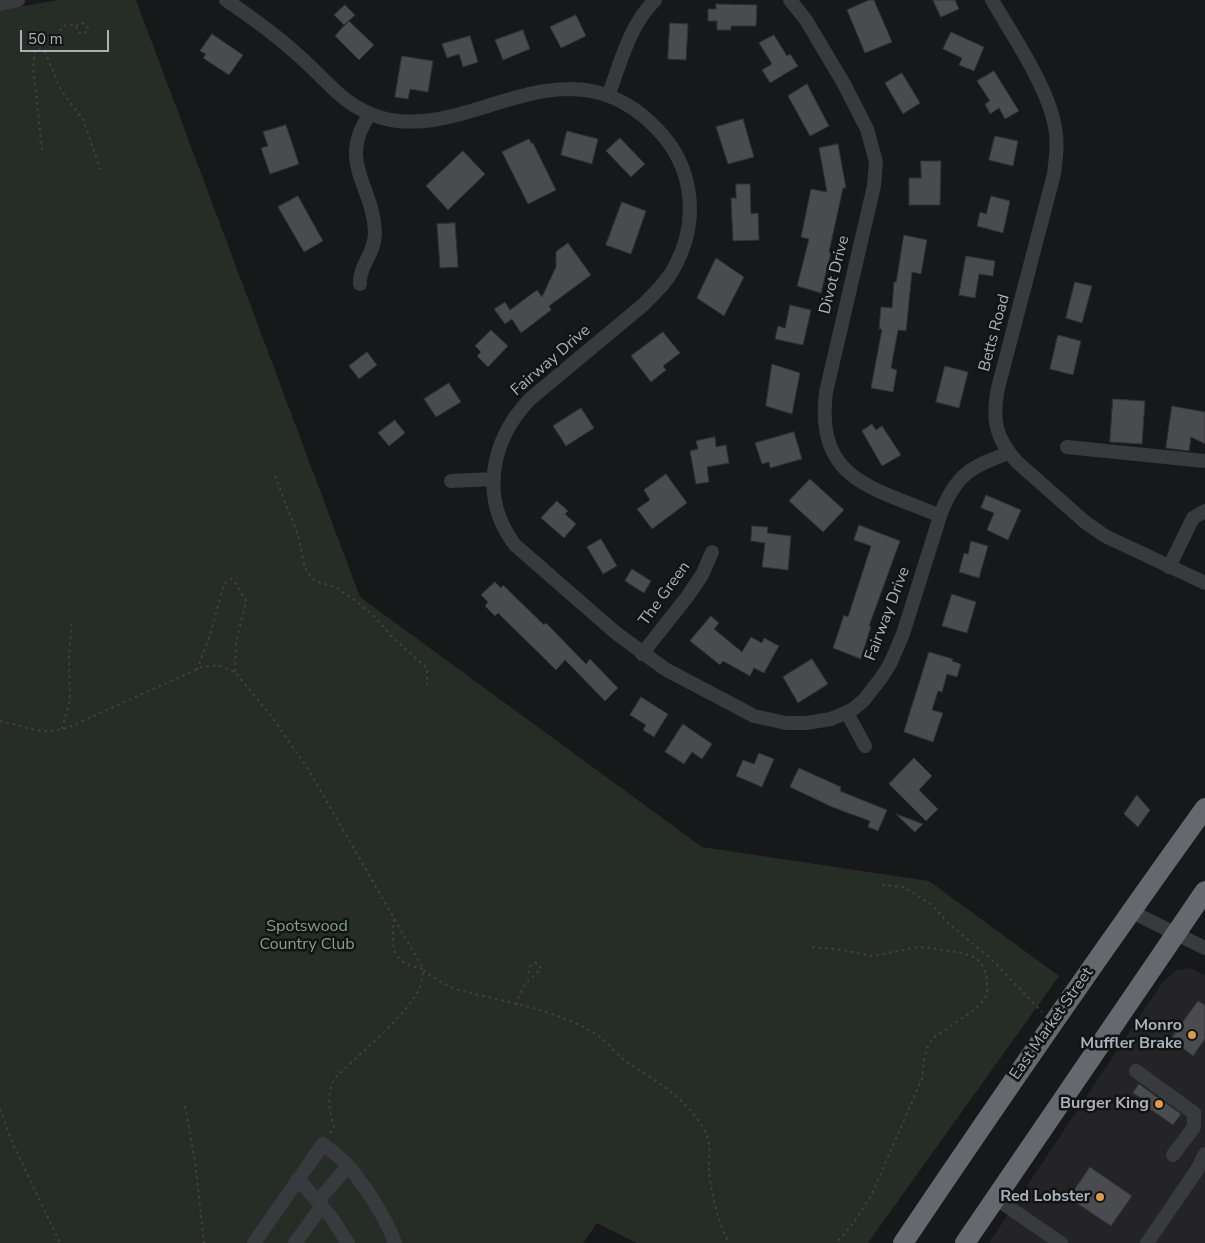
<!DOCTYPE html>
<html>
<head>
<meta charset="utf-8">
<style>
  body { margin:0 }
  #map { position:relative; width:1205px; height:1243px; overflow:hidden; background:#171819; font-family:"Nunito Sans",sans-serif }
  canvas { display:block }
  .scale { position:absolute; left:20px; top:30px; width:89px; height:22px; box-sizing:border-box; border:2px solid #abb0b7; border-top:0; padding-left:6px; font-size:15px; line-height:18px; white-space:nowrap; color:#abb0b7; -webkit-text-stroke:4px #121314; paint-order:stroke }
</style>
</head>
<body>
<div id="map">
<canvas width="1205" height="1243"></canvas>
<div class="scale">50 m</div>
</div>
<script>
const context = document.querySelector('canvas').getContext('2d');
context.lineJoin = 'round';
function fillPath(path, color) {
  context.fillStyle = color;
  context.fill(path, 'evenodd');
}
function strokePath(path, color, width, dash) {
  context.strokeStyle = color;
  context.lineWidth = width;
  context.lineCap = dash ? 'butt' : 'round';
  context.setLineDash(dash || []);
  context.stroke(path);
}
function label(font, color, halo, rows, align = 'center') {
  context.font = font + ' "Nunito Sans",sans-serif';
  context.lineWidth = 5;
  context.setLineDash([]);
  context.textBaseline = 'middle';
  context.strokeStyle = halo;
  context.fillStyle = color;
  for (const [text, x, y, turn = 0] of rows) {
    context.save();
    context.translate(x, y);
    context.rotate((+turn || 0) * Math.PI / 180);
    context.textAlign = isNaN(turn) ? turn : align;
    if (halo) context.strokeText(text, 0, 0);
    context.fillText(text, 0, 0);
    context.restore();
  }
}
const built = new Path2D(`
  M1191 968 1205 976V1243H989L1162 983 1175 971Z`);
const green = new Path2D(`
  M58 0H136L360 597 702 847 929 881 1059 976 868 1243H637L597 1223 583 1243H0V10Z`);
const building = new Path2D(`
  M869 0H874L892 42 865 53 847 10Z
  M933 0H955L959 9 941 17Z
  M716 4 757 5 756 26H731V30H717V21H708V9H716Z
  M345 5 355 15 344 25 334 15Z
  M576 15 586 36 561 48 550 27Z
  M349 21 374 45 359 60 335 36Z
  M670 23 688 24 686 60 668 59Z
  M523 30 530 49 503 60 495 40Z
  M951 32 984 47 974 71 959 65 962 58 943 49Z
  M212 34 243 55 229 75 203 58 206 54 200 51Z
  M774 35 787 56 790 54 798 66 770 83 762 70 772 64 759 43Z
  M470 36 478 62 463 67 459 54 447 58 442 44Z
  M402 56 433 61 428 92 410 89 408 99 395 97Z
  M994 71 1019 111 1005 119 999 108 990 114 985 104 990 101 977 81Z
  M902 73 920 103 903 114 885 83Z
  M807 84 829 126 810 136 788 96Z
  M743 119 754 157 728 164 716 127Z
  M286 125 299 164 270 174 261 148 268 146 263 132Z
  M567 131 598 139 592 164 561 155Z
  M995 136 1018 141 1013 166 989 160Z
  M620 138 645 164 631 177 606 151Z
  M529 139 532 144 533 143 556 190 528 204 502 152Z
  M838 144 846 188H843L829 252 831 253 821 293 797 286 809 239 801 237 811 189 827 192 819 148Z
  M463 151 485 174 448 210 426 186Z
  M921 161H941L940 205H909V178H921Z
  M736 184H750L751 214 758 213 759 240 733 241 731 198H736Z
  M298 196 323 241 304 252 278 207Z
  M991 196 1010 201 1003 233 977 226 980 212 986 214Z
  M622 202 646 211 631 254 606 245Z
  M455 223 458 267 440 268 437 224Z
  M904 235 927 240 921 274 912 272 906 331 898 330 891 368 897 370 893 392 871 388 882 329H879L881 307 892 308 894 282H896Z
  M568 243 591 275 549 306 551 310 521 333 512 319 505 324 494 309 505 302 510 310 537 290 542 297 556 267V252Z
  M966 256 995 261 993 276 979 274 975 298 959 295Z
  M716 258 744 277 724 316 697 298Z
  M1075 282 1092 286 1082 323 1066 318Z
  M790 305 811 310 803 345 775 339 778 326 785 328Z
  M491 330 508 346 488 367 477 356 481 352 475 346Z
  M663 332 680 353 663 366 666 370 651 382 631 356Z
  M1058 335 1081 341 1073 375 1050 369Z
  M367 352 377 365 359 379 349 366Z
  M772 364 800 373 792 414 766 406Z
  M945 366 968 372 959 408 936 402Z
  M449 383 461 402 436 417 424 399Z
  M1113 399 1145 401 1142 444 1110 442Z
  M1172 406 1205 412V444L1191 437 1189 451 1166 448Z
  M581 408 594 428 566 446 553 426Z
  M395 420 405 433 389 446 378 433Z
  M872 424 876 430 882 426 901 455 882 466 862 431Z
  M794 432 802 459 770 468 769 462 762 464 755 443Z
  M715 437 716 447 726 445 729 463 707 467 709 482 696 484 690 451 698 449 696 441Z
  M666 474 687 503 652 529 637 509 650 500 644 490Z
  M810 479 844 510 823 532 789 501Z
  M986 495 1021 510 1008 540 987 530 994 513 981 508Z
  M557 501 568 511 565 514 576 524 564 538 541 518Z
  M859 525 900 541 869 626H871L861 659 833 648 844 615 848 617 871 546 854 540Z
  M752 526 768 527 767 533 791 536 788 570 762 567 765 543 751 541Z
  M601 539 617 566 603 574 587 547Z
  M971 541 988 546 979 578 959 572 964 553 968 554Z
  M632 569 651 581 644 593 625 581Z
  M495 582 501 588 503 585 544 625 546 623 586 664 590 659 618 688 605 701 565 660 556 670 498 613 495 616 485 606 488 602 481 595Z
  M952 594 976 602 967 633 942 626Z
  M711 616 719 623 714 629 742 652 751 637 762 643 764 638 779 646 764 673 754 668 750 676 723 661 720 665 690 641Z
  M929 652 953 659 952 661 961 664 957 677 947 674 942 692 938 691 932 710 943 713 933 742 904 732Z
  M812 659 828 684 798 703 783 677Z
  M641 697 668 714 654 737 643 730 646 725 630 715Z
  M683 724 712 744 702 759 692 752 684 764 665 752Z
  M759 753 774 759 762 787 736 776 743 760 754 764Z
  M914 758 932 776 919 790 938 809 926 821 889 784Z
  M799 768 841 787 840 791 887 810 878 831 868 827 870 821 832 807 790 787Z
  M1137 795 1150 810 1138 827 1124 814Z
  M896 814 923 824 915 832Z
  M1198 1001 1205 1005V1039L1193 1056 1171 1039Z
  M1139 1084 1181 1114 1173 1125 1144 1105 1147 1102 1133 1093Z
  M1090 1167 1132 1196 1111 1226 1069 1198Z`);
const path = new Path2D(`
  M45 52C47 49 51 46 53 42 59 34 59 27 69 24L76 26 78 32 82 34 88 31V28L83 23 76 26
  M42 150 33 66 35 50 38 49 45 52 61 90 84 121 100 169
  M275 476 298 535 305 568 311 577 315 581 337 588 357 602 374 616 392 637 427 668V685
  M197 670 210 635 224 584 231 579 234 581 246 601 236 643 235 672
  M0 721C27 726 38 736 67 728L202 667 218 665 235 672 272 717 308 769 425 972 444 984 458 990C505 1002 557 1009 599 1036 610 1044 618 1057 630 1064 659 1083 692 1102 707 1136 711 1146 709 1159 709 1170 711 1193 718 1222 729 1243
  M62 729 70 699 69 656 72 620
  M882 885 904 887 932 905 949 924 991 959 1042 1012
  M812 947 843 950 872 956 918 947 930 948 963 953 976 958 981 963 986 974 987 981V993L985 999 974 1010 932 1039 927 1048 924 1059 922 1079 871 1196 852 1225 836 1243
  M516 1005C523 984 526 983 541 969L539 964 535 963 530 966 528 978
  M185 1106 195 1161 204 1243
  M0 1109 12 1142 60 1243
  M330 1133 334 1127C329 1109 326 1094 335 1078 362 1051 395 1026 416 995 421 987 423 978 423 969 389 962 392 948 394 917`);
const minor = new Path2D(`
  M226 0C251 17 276 35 298 55 327 80 343 107 382 118 454 137 522 75 596 92 620 98 640 111 657 129 694 167 700 221 674 268 667 282 654 294 643 305L530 399C491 440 479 498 515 545L616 633 665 669 754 716 786 723H806L831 719 852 710 864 700 881 678 890 664 903 634 941 513C956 474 972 466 1009 453
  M790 0 806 20 844 84 867 129 876 162 874 186 826 392C815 481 873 487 940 516
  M992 0C1013 36 1048 87 1055 127 1058 142 1056 158 1054 174L998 388C992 419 995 438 1017 462L1085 522 1105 536 1205 583
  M0 4 18 0
  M608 96C621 62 629 26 655 0
  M360 284C359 265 375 254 375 233 374 186 336 162 370 114
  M1067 447 1205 461
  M451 481 494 479
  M1169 567 1193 518 1205 511
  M642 654 687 597 702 575 712 552
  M847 713 865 746
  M1130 911 1205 948
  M1136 1071 1194 1113V1127L1173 1155
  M298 1179 331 1217 348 1243
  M995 1198 1061 1243
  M318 1201 348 1166
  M254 1243 323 1144C331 1151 342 1158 349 1167 367 1189 385 1216 395 1243
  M295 1243 322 1206
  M1147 1243 1197 1170 1205 1154`);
const highway = new Path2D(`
  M903 1243C1002 1096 1102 951 1205 808
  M965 1243 1205 891`);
const markers = [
  [1192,1035,5,"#dc9c4d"],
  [1159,1104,5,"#dc9c4d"],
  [1100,1197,5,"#dc9c4d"]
];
const streetNames = [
  ["Divot Drive",835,275,-76],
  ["Betts Road",995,333,-75],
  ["Fairway Drive",551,361,-41],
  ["The Green",665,594,-54],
  ["Fairway Drive",888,614,-69],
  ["East Market Street",1052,1024,-55]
];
const parkNames = [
  ["Spotswood",307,927],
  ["Country Club",307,945]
];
const poiNames = [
  ["Monro",1182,1026],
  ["Muffler Brake",1182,1044],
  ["Burger King",1149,1104],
  ["Red Lobster",1090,1197]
];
fillPath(built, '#242426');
fillPath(green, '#262d26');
fillPath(building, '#4a4b4e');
strokePath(building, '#323235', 1);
strokePath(path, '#3f4144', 2, [2.5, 4]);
strokePath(minor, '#393a3e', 14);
strokePath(highway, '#65696e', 20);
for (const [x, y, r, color] of markers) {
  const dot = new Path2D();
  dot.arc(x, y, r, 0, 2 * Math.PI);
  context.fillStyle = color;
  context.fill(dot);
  strokePath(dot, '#121314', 2);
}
label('16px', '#abb0b7', '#121314', streetNames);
label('16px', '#86a085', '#121314', parkNames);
label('bold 16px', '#abb0b7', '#121314', poiNames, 'right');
</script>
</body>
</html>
